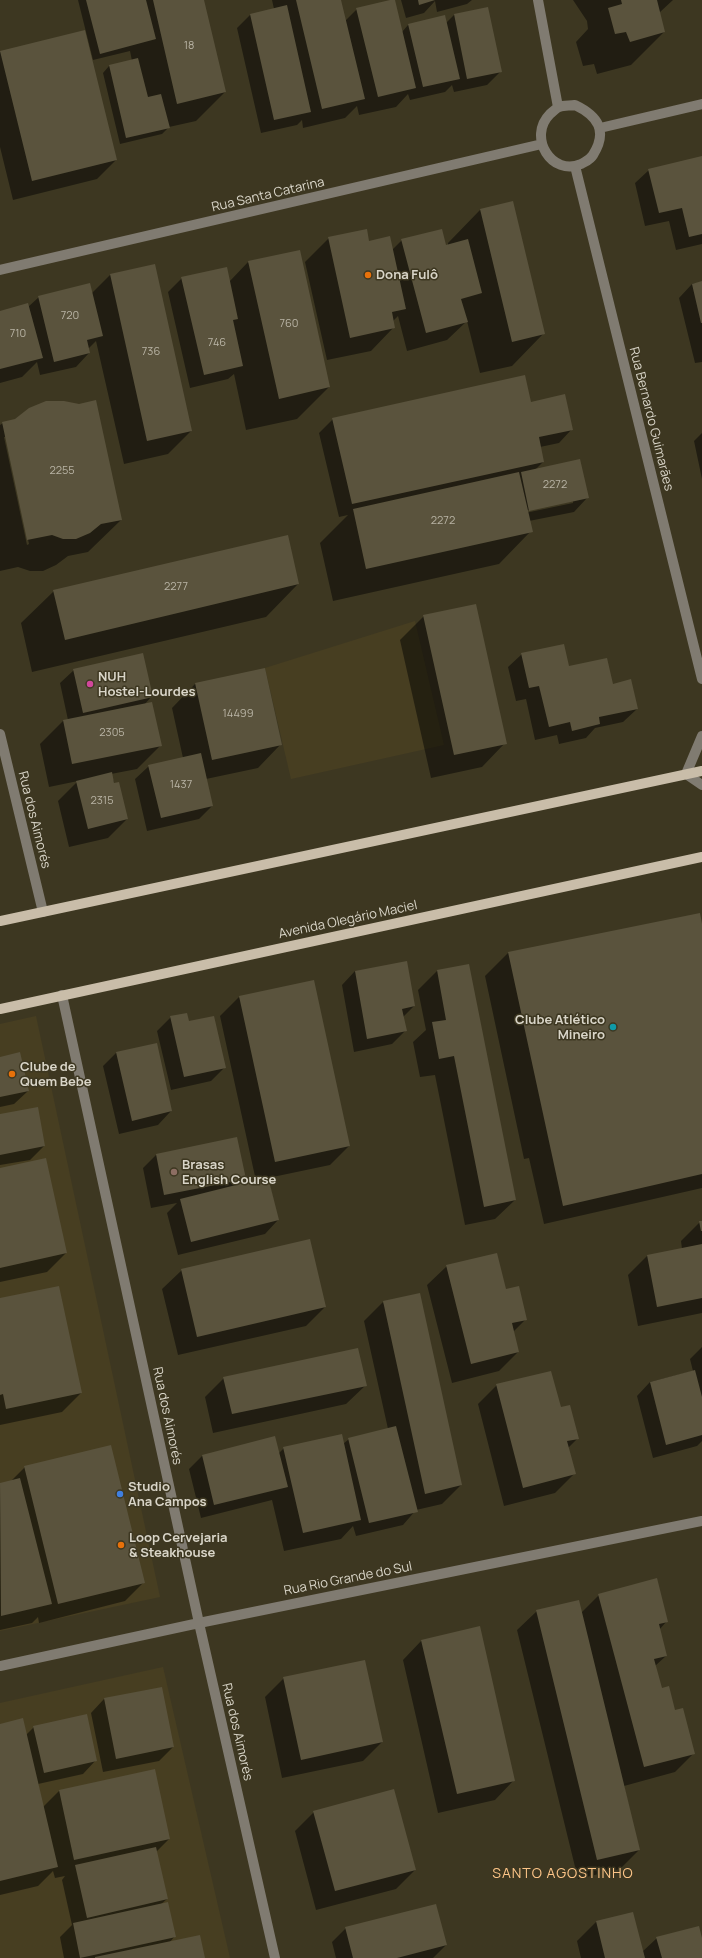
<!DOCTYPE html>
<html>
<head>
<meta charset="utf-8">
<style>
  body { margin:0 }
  canvas { display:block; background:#3d3721 }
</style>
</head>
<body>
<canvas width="702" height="1958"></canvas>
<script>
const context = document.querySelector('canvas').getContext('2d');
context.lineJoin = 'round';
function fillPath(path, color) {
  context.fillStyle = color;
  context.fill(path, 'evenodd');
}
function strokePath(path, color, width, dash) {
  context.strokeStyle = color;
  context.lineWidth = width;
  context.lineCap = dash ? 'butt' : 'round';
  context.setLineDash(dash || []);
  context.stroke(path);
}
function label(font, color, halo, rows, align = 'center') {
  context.font = font + ' Manrope,sans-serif';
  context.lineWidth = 3;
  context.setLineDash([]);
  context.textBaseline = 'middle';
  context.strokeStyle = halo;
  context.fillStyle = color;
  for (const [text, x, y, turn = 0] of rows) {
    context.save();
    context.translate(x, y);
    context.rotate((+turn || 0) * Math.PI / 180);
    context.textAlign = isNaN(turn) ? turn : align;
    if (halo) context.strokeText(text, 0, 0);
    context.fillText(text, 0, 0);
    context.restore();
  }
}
const built = new Path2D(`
  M415 621 444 745 291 779 265 668Z
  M36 1016 160 1597 0 1631V1024Z
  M163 1667 230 1958H0V1703Z`);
const shadow = new Path2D(`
  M78 0H203L225 92 196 121 169 127 162 134 120 144 103 73 109 66 132 61 130 51 93 60Z
  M272 0H340L345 21 357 9 402 32 408 25 445 16 446 23 454 15 487 8 500 72 487 85 454 92 452 85 445 92 410 100 408 94 396 107 359 115 357 106 345 118 303 128 302 120 297 125 261 133 237 28 250 15 274 9Z
  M401 0H472L467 4 437 12 435 1 424 13 406 18Z
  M573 0H673L659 13 664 32 631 65 597 74 594 64 583 66 576 42 588 29 587 21Z
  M84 31 116 160 97 179 13 200 0 147V52Z
  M702 157V244L676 250 669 221 645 226 635 183 649 170Z
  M512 202 544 333 512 366 480 373 467 321 447 340 407 351 398 316 393 321 394 327 371 351 327 360 305 262 329 238 368 242 392 250 402 240 445 246H448V243L480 210Z
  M248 262 329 387 297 419 246 430 234 374 228 379 190 388 168 292 182 278 229 282Z
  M154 265 191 431 168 454 124 464 96 341 88 349 89 353 76 367 40 375 37 362 22 377 0 383V312L28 307 39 297 91 294 110 275Z
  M702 282V362L695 363 679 298 692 284Z
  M530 403 572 429 559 443 540 447 543 462 535 470 587 498 574 512 529 521 531 531 499 564 333 601 320 543 348 515 339 517 319 433 333 419ZM573 501V503L525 513 524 511Z
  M16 420 121 520 88 552 68 556 56 565 43 571H30L18 567 0 571V425L3 423ZM4 437H6L29 544 27 545Z
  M702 433V479L694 441Z
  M298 584 266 617 32 672 21 623 54 591Z
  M424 616 505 743 482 767 431 778 400 640Z
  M522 654 612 685 637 709 623 722 595 728 586 738 559 744 557 735 535 740 526 699 516 701 508 667Z
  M264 669 281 744 258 768 206 779 212 806 199 819 147 831 135 779 149 766 183 758 172 708 195 684Z
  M74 670 152 696 144 705 161 745 137 769 111 774 127 819 108 838 69 847 58 801 78 781 49 787 40 744 63 721 68 720 60 683Z
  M699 914 702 929V1188L544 1224 529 1158 524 1159 485 976 508 953Z
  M468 965 515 1200 495 1219 465 1225 435 1075 420 1077 413 1042 426 1030 418 990 437 971Z
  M355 971 414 1006 403 1017 405 1031 392 1044 354 1052 342 985Z
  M239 997 349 1146 330 1165 268 1178 278 1220 265 1234 178 1255 167 1213 177 1203 151 1208 143 1168 156 1155 245 1178 237 1186 256 1181 220 1016Z
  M171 1017 188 1022 225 1067 211 1081 171 1090 157 1031Z
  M156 1044 171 1111 158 1125 119 1134 103 1066 116 1053Z
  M0 1058 28 1091 14 1104 0 1107Z
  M0 1115 44 1146 30 1160 0 1165Z
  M0 1169 66 1253 47 1272 0 1282Z
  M700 1222H702V1313L638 1326 628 1275 647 1256 682 1249 681 1241Z
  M447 1266 506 1290 526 1319 513 1332 518 1352 499 1371 452 1383 427 1285Z
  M182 1270 325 1307 306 1326 178 1355 162 1289Z
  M0 1299 81 1393 62 1412 0 1425Z
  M383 1302 461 1485 442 1504 416 1510 403 1525 356 1536 353 1526 341 1539 284 1551 272 1500 201 1518 189 1469 202 1456 274 1437 278 1454 284 1448 343 1444 349 1439 388 1429 364 1321Z
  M702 1347V1441L697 1446 653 1458 637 1396 650 1382 693 1371 690 1359Z
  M224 1378 366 1385 346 1404 213 1433 205 1397Z
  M497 1385 560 1408 578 1438 568 1448 574 1474 555 1493 504 1506 478 1404Z
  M25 1467 144 1582 125 1601 39 1623 38 1617 32 1623 0 1630V1484L10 1482Z
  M599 1595 667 1621 659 1630 666 1656 655 1666 661 1689 674 1711 694 1753 675 1772 624 1786 639 1850 620 1869 578 1879 517 1630 537 1611 582 1612Z
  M422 1640 514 1780 495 1800 438 1813 403 1660Z
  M284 1678 382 1742 363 1761 282 1778 265 1697Z
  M104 1699 173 1747 159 1761 103 1772 91 1713Z
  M0 1725 26 1735 34 1727 96 1760 83 1774 38 1784 43 1807 60 1790 169 1839 156 1852 167 1899 160 1905 175 1936 169 1943 204 1958H64L60 1937 72 1925 62 1880 65 1876 55 1878 53 1871 38 1886 0 1895Z
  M314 1812 415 1870 396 1889 316 1910 295 1831Z
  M632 1913 642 1952 657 1938 702 1942V1958H581L577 1941 596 1922Z
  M346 1928 446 1945 433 1958H336L332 1942Z`);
const building = new Path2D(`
  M86 0H146L156 39 100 54Z
  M153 0H204L226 92 177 104Z
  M296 0H341L365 99 322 109Z
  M390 0H395L416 88 378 97 356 8Z
  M418 0H435L419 5Z
  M621 0H657L665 32 630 42 626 32 615 34 608 8 622 4Z
  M287 5 311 112 274 120 250 14Z
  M488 7 502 72 467 79 454 14Z
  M445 15 460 79 423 87 408 24Z
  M85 30 117 160 32 181 0 51Z
  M138 58 148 97 161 94 170 128 126 138 109 65Z
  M702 156V234L689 237 682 208 659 213 648 169Z
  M513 201 545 334 512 342 480 209Z
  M367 229 369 241 390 236 406 309 392 312 395 328 350 338 328 237Z
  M442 229 446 245 468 239 482 293 461 299 468 322 426 333 401 239Z
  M300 250 330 387 279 399 248 261Z
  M155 264 192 431 147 441 110 274Z
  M227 267 238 319 233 320 243 366 204 375 181 277Z
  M702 281V323H701L692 284Z
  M90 283 103 336 87 340 90 353 54 362 38 296Z
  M28 303 43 358 0 369V311Z
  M525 375 531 402 565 394 573 430 539 437 544 462 352 504 332 418Z
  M96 400 122 520 101 524 90 533 76 539H63L52 535 27 540 2 422 15 419 29 408 46 401H64L79 404Z
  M580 459 589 498 529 511 521 472Z
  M519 472 533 532 366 569 353 509Z
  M288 535 299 584 65 640 53 590Z
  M476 604 507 744 454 755 423 615Z
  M564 644 569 666 607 658 613 684 631 679 638 709 599 717 600 724 572 731 570 722 549 727 539 686 529 688 521 653Z
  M143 653 153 697 83 713 73 669Z
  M265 668 282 745 212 760 195 683Z
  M152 702 162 746 72 764 63 720Z
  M201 753 213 806 161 818 148 765Z
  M112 772 114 783 119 782 128 819 88 829 76 781Z
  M700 913 702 924V1174L563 1206 508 952Z
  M407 961 415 1006 402 1009 407 1031 367 1039 355 971Z
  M469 964 516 1200 484 1207 454 1056 439 1059 432 1022 446 1020 437 970Z
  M314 980 350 1146 275 1162 239 996Z
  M187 1013 189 1021 214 1016 226 1068 184 1077 170 1016Z
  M157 1043 172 1111 132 1121 116 1052Z
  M20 1052 29 1091 0 1097V1057Z
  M38 1107 45 1146 0 1155V1114Z
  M237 1137 246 1179 164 1195 156 1154Z
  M46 1158 67 1253 0 1268V1168Z
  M268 1177 279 1220 191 1242 180 1199Z
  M699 1221H702V1231H701Z
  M310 1239 326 1307 197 1337 181 1269Z
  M702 1244V1298L657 1307 647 1255Z
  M497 1253 506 1289 519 1286 527 1320 512 1323 519 1352 471 1364 446 1265Z
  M59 1286 82 1393 6 1409 3 1394 0 1395V1298Z
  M420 1293 462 1485 425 1494 383 1301Z
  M358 1348 367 1386 232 1414 223 1377Z
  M695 1370 702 1397V1435L666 1445 650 1382Z
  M551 1371 561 1407 570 1405 579 1439 567 1441 576 1474 523 1488 496 1384Z
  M396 1426 418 1512 369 1523 348 1438Z
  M342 1434 361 1520 303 1533 283 1447Z
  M275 1436 288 1487 214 1505 202 1455Z
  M111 1445 145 1583 58 1604 24 1466Z
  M20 1478 52 1604 1 1616 0 1483Z
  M657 1578 668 1622 659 1624 667 1656 654 1659 662 1688 669 1686 675 1710 683 1708 695 1754 644 1767 598 1594Z
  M579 1600 640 1850 597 1860 536 1610Z
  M480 1626 515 1781 457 1794 421 1640Z
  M365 1660 383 1742 301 1760 283 1677Z
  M162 1687 174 1747 116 1759 104 1698Z
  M87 1714 97 1761 44 1773 33 1726Z
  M23 1718 58 1867 0 1881V1724Z
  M155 1769 170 1839 74 1860 59 1790Z
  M394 1789 416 1870 335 1891 313 1811Z
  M156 1847 168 1899 87 1918 75 1865Z
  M168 1902 176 1937 80 1958 73 1923Z
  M436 1904 447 1945 397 1958H353L345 1927Z
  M633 1912 645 1958H605L596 1921Z
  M699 1926 702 1938V1958H662L656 1937Z
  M200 1935 205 1958H95V1957Z`);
const minor = new Path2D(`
  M538 0 558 107
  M575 105C598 116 608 131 593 155 590 160 586 161 581 164 552 177 527 137 550 114 553 112 556 108 559 107 564 105 570 106 575 105Z
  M600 128 702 104
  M575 166 702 679
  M0 270 542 144
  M0 734 43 912
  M702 736 686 774 702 785
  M62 995 199 1623 275 1958
  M0 1666 199 1623 702 1521`);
const major = new Path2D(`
  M0 921 702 771
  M0 1009 702 857`);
const markers = [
  [368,275,4,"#e8710a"],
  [90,684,4,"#d1479c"],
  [613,1027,4,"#0f9aa8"],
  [12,1074,4,"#e8710a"],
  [174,1172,4,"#8d6e63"],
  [120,1494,4,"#3f7fe0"],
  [121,1545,4,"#e8710a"]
];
const numberNames = [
  ["18",189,46],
  ["720",70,316],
  ["760",289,324],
  ["710",18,334],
  ["746",217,343],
  ["736",151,352],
  ["2255",62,471],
  ["2272",555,485],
  ["2272",443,521],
  ["2277",176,587],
  ["14499",238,714],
  ["2305",112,733],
  ["1437",181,785],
  ["2315",102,801]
];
const streetNames = [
  ["Rua Santa Catarina",268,195,-13],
  ["Rua Bernardo Guimarães",651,419,76],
  ["Rua dos Aimorés",34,820,76],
  ["Avenida Olegário Maciel",348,920,-12],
  ["Rua dos Aimorés",167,1416,78],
  ["Rua Rio Grande do Sul",348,1579,-11],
  ["Rua dos Aimorés",237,1732,77]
];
const poiNames = [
  ["Dona Fulô",376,275],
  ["NUH",98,677],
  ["Hostel-Lourdes",98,692],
  ["Clube Atlético",605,1020,"right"],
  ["Mineiro",605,1035,"right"],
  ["Clube de",20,1067],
  ["Quem Bebe",20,1082],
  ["Brasas",182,1165],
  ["English Course",182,1180],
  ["Studio",128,1487],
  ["Ana Campos",128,1502],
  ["Loop Cervejaria",129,1538],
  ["& Steakhouse",129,1553]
];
const neighbourhoodNames = [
  ["SANTO AGOSTINHO",563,1874]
];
fillPath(built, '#473e21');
fillPath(shadow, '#0007');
fillPath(building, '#5a533d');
strokePath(minor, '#807b71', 10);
strokePath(major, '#c9bda9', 10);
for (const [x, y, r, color] of markers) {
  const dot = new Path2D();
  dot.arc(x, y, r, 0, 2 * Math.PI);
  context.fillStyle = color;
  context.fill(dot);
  strokePath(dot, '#3d3721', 1.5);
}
label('11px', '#b9b4a5', null, numberNames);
label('13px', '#d9d5c8', '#3d3721', streetNames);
label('bold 13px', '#d9d5c8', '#3d3721', poiNames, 'left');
context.letterSpacing = '1px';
label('14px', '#fdc588', '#3d3721', neighbourhoodNames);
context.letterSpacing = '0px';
</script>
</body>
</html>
